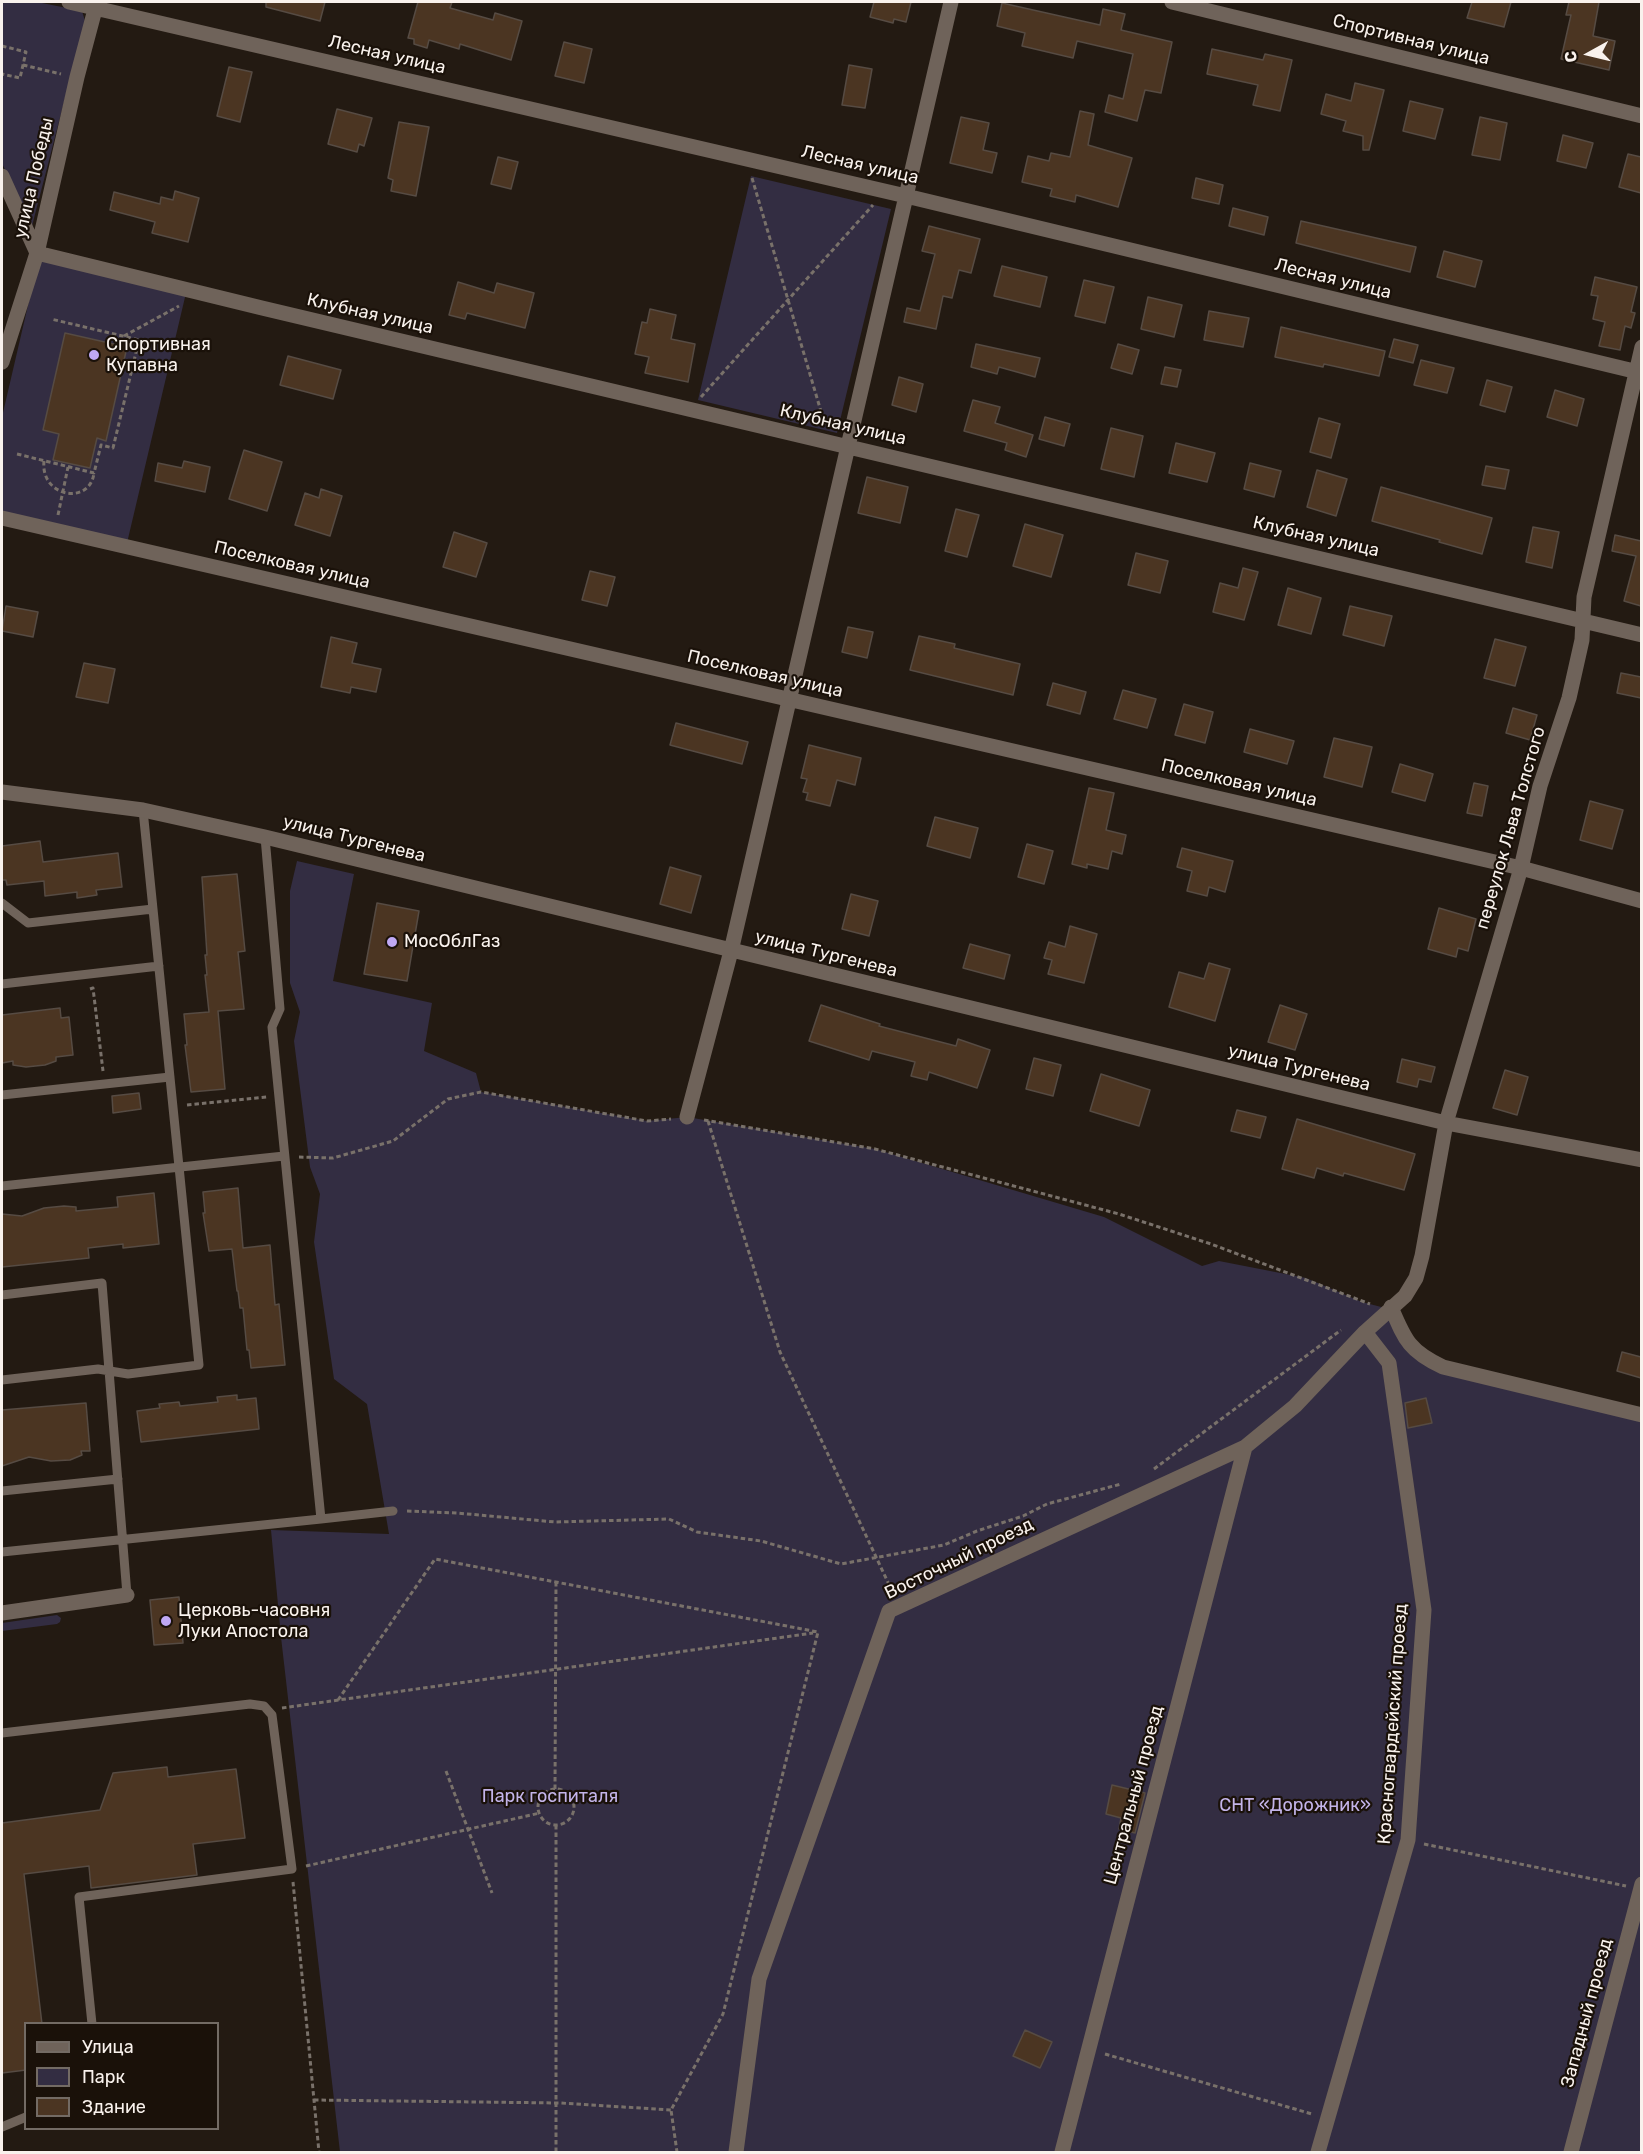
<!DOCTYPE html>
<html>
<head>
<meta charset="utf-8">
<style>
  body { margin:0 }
  #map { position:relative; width:1643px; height:2154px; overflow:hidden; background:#231a12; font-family:Rubik,sans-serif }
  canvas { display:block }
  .frame { position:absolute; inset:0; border:3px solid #f9f2ed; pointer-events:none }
  .legend { position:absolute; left:24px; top:2022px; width:195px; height:108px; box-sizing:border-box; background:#1a1109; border:2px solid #736b64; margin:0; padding:8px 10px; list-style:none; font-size:18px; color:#f9f2ed }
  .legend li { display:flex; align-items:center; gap:12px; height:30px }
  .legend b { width:30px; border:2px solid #736b64 }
  .north { position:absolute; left:1559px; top:24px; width:60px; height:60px; -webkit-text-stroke:4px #1a1109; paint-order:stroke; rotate:262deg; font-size:16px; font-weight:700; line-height:24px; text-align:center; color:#f9f2ed }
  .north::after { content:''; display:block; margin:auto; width:21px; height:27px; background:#f9f2ed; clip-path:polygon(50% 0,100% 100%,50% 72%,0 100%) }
</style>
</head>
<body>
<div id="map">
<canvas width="1643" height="2154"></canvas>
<div class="frame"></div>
<ul class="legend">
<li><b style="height:8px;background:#6f635a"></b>Улица</li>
<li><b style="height:16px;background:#332d42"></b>Парк</li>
<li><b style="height:16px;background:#4b3522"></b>Здание</li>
</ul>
<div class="north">С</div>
</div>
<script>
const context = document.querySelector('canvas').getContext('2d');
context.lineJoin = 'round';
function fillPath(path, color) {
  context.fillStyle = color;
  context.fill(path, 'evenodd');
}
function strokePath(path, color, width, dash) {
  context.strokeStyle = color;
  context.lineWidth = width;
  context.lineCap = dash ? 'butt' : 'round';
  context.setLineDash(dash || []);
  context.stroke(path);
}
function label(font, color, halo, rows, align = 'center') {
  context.font = font + ' Rubik,sans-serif';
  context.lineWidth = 4.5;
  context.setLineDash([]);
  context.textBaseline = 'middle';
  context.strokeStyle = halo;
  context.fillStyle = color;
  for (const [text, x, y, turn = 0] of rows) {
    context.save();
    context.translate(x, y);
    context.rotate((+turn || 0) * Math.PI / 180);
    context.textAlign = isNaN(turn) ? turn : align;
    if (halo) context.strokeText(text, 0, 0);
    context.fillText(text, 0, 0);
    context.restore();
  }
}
const green = new Path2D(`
  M2 2H37L82 11 85 21 32 226 22 210 2 163Z
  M751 176 891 209 837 433 698 400Z
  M39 258 186 293 127 543 2 513V417Z
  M297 861 354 874 333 981 432 1003 424 1051 476 1073 481 1092 647 1121 687 1117 875 1149 1104 1217 1202 1266 1219 1261 1306 1278 1362 1302 1389 1309 1428 1360 1641 1415V2152H340L281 1637 271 1530 389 1534 367 1404 334 1379 314 1242 320 1194 310 1167 294 1041 300 1012 290 983V891Z
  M57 1615 61 1618 60 1622 57 1624 2 1631V1623Z`);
const building = new Path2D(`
  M266 2H325L320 21 266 7Z
  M418 2H452L450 8 493 20 495 13 522 21 511 60 460 44 459 49 429 40 427 48 414 44V39L408 38Z
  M874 2H911L906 22 894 19 893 23 870 17Z
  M1472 2H1511L1504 27 1467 18Z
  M1569 2H1599L1593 36 1615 41 1609 70 1561 59 1571 15H1566Z
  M1002 3 1100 25 1103 9 1125 14 1121 30 1172 42 1161 93 1145 90 1137 121 1105 112 1109 95 1123 99 1133 54 1077 41 1073 58 1022 46 1025 33 997 26Z
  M564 42 592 49 584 83 555 76Z
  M1212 49 1263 60 1265 54 1292 60 1280 111 1253 105 1258 85 1207 74Z
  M849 65 872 69 865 108 842 105Z
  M229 67 252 72 240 122 217 116Z
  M1355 83 1384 90 1369 150H1363V136L1343 131 1346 121 1321 114 1326 94 1351 101Z
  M1410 101 1443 109 1435 139 1403 131Z
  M337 109 372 118 364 146 359 144 357 152 328 144Z
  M1080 111 1094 114 1088 145 1132 158 1118 207 1076 195 1075 202 1050 196 1052 189 1022 182 1028 156 1049 161 1051 153 1070 157Z
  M961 117 989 123 983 150 997 153 992 173 950 163Z
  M1480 117 1507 123 1500 160 1472 155Z
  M399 122 429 127 416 196 391 191 393 180 388 178Z
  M1563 135 1593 143 1586 168 1557 161Z
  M1628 154 1641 157V193L1619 187Z
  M498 157 518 162 511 189 491 184Z
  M1196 178 1223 185 1219 204 1192 198Z
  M175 191 199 198 188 242 152 233 155 222 110 210 114 192 160 204 161 197 173 200Z
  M1233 208 1268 217 1264 235 1229 226Z
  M1301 221 1416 247 1410 272 1296 243Z
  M929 226 980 239 971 273 959 270 952 298 943 296 936 329 904 322 907 308 920 311 935 254 922 251Z
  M1444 251 1482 261 1475 287 1437 277Z
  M1002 266 1047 277 1040 307 994 296Z
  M1595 277 1637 287 1631 312 1635 313 1631 328 1625 326 1620 350 1599 346 1605 322 1593 319 1598 296 1591 295Z
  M1084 280 1114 287 1105 323 1075 316Z
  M458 282 494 293 497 283 534 293 525 328 467 313 465 319 449 315Z
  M1148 297 1182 305 1174 337 1141 329Z
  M650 309 676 315 671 339 695 344 688 382 645 373 649 357 635 354 642 322 647 323Z
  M1209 311 1249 318 1243 347 1204 340Z
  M1281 327 1385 351 1379 376 1324 364 1323 367 1275 357Z
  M65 333 127 347 106 441 97 438 90 468 53 460 59 434 43 430Z
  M1394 339 1418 345 1413 363 1389 357Z
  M976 344 1040 358 1035 377 999 367 997 374 971 367Z
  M1118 344 1139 350 1132 374 1111 368Z
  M288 356 341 370 333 399 280 385Z
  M1421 360 1454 368 1447 393 1414 385Z
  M1165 367 1181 370 1177 387 1161 384Z
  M899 377 923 384 916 412 892 405Z
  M1487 380 1512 387 1505 412 1480 405Z
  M1555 390 1584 399 1577 426 1547 417Z
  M973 400 1000 407 995 423 1033 435 1026 457 1005 450 1007 443 964 431Z
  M1045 417 1070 424 1064 446 1039 439Z
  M1319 418 1340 424 1331 458 1310 452Z
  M1111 428 1143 436 1134 477 1101 469Z
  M1176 443 1215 453 1207 482 1169 473Z
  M244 450 282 462 267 511 229 499Z
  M184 461 210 467 205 492 155 481 158 463 182 468Z
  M1250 463 1281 471 1274 497 1244 489Z
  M1486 466 1509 470 1505 489 1482 485Z
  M1317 470 1347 479 1336 516 1307 507Z
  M867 477 908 487 900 523 858 513Z
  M1381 487 1492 518 1482 554 1439 542 1440 540 1372 521Z
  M321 489 342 496 330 536 295 525 305 493 319 498Z
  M956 509 979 515 967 557 945 551Z
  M1025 524 1063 535 1051 577 1013 566Z
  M1533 527 1559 532 1552 568 1526 562Z
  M454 532 487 543 476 577 443 567Z
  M1615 535 1641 541V606L1624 601 1636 556 1612 551Z
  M1136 553 1168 561 1160 593 1128 585Z
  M1243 568 1258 572 1244 620 1213 612 1220 583 1238 588Z
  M590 571 615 577 607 606 582 600Z
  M1288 588 1321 598 1311 634 1278 625Z
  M6 606 38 612 33 637 2 631Z
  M1350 606 1392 616 1384 646 1343 635Z
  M848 627 873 632 867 658 842 652Z
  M919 636 955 644 954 648 1020 664 1013 695 910 670Z
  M331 637 357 643 352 663 381 669 376 692 351 687 350 693 321 687Z
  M1495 639 1526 647 1515 686 1484 678Z
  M84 663 115 669 108 703 76 697Z
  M1621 673 1641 677V698L1617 693Z
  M1053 683 1086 692 1080 714 1047 705Z
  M1123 690 1156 699 1147 728 1114 719Z
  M1184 704 1213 712 1205 743 1175 735Z
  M1513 708 1537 715 1530 740 1506 733Z
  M676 723 748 742 742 764 670 745Z
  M1250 729 1294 741 1287 764 1244 752Z
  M1334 738 1372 747 1362 787 1324 777Z
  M809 745 861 758 855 785 837 780 830 806 806 800 808 793 803 792 807 779 801 778Z
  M1400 764 1433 774 1425 801 1392 792Z
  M1474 783 1488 786 1482 816 1467 813Z
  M1089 788 1114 793 1106 830 1126 835 1122 854 1112 851 1108 869 1087 864V868L1072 864Z
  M1590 801 1623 810 1612 849 1580 840Z
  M935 817 978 828 970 858 927 846Z
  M40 841 43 862 118 853 122 887 96 890 97 895 77 898V892L45 896 44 881 7 885 6 880H2V846Z
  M1027 844 1053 851 1044 884 1018 877Z
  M1182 848 1233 861 1225 892 1209 887 1207 896 1187 891 1192 871 1177 867Z
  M670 867 701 876 691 913 660 904Z
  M237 874 245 951 238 952 244 1009 218 1011 225 1089 191 1092 185 1045H187L184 1014 209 1012 205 975H207L205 955H207L202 877Z
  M851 894 878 901 869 936 842 929Z
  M377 903 419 911 407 981 364 974Z
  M1439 908 1476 919 1468 951 1458 948 1456 957 1428 949Z
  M1070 926 1097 934 1084 983 1048 974 1052 960 1044 958 1049 942 1065 947Z
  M970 944 1010 955 1004 979 963 968Z
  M1209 963 1230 969 1215 1021 1169 1007 1179 972 1204 979Z
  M821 1005 880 1024 879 1026 956 1046 958 1039 990 1050 977 1088 929 1072 927 1080 911 1076 915 1062 872 1051 869 1060 809 1041Z
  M1280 1005 1307 1014 1295 1050 1268 1042Z
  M60 1008 61 1018 69 1017 73 1055 56 1057V1061L45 1065 26 1067 13 1065V1061L2 1063V1015Z
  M1034 1058 1061 1065 1053 1096 1026 1089Z
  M1402 1059 1435 1067 1431 1082 1419 1079 1417 1087 1397 1082Z
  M1505 1070 1528 1077 1517 1115 1493 1108Z
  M1101 1074 1150 1090 1139 1126 1090 1111Z
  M139 1093 141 1109 113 1113 112 1096Z
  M1237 1110 1266 1117 1260 1138 1231 1131Z
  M1297 1119 1415 1154 1404 1190 1344 1173 1343 1176 1317 1168 1314 1178 1282 1169Z
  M238 1188 243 1248 270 1245 275 1305 279 1304 285 1365 251 1368 249 1350H247L243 1308H240L238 1291H237L232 1249 209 1251 203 1213H205L203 1192Z
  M154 1193 159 1244 123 1248V1244L88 1248 89 1258 2 1267V1214L22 1216 44 1208 64 1206 76 1207V1211L118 1207 117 1197Z
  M1622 1352 1641 1357V1378L1617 1371Z
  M237 1395V1400L256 1398 259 1429 141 1442 137 1411 160 1408 159 1404 179 1402 180 1406 218 1402 217 1397Z
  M1426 1398 1432 1423 1408 1428 1405 1403Z
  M86 1403 90 1451H81L82 1455 70 1460 51 1461 29 1457 2 1466V1410Z
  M179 1597 183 1643 154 1645 150 1600Z
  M167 1767 168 1777 236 1769 245 1838 193 1844 197 1875 91 1888 89 1866 24 1874 42 2024H26V2070L2 2073V1823L100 1810 113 1773Z
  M1112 1785 1145 1793 1135 1833 1119 1829 1121 1818 1106 1814Z
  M1025 2030 1052 2042 1040 2068 1013 2056Z`);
const path = new Path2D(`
  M2 46 26 52 20 78 2 74
  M23 65 61 74
  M752 178 825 425
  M124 336 179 306
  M701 397 873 205
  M17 454 94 473 101 445 113 448 139 340 51 319
  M44 461C40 497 90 506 94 473
  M58 515 68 467
  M90 989 93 988 103 1071
  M187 1105 267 1097
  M704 1120 875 1149 1119 1214 1211 1244 1370 1304
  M708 1121 780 1352 892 1591
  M299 1157 333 1158 393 1141 448 1099 481 1092 647 1121 671 1119
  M1154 1469 1341 1330
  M407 1511 457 1513 555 1522 669 1519 697 1532 761 1541 841 1564 944 1545 977 1531 1023 1516 1047 1504 1121 1484
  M338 1700 435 1559 818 1632 723 2014 671 2110 677 2152
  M282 1708 813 1633
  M446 1771 492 1893
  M555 1789 556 1582
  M538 1807a18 18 0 1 1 36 0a18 18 0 1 1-36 0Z
  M1424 1844 1626 1886
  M306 1866 540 1813
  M293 1882 319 2152
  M1105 2054 1312 2114
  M314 2100 560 2103 671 2110
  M556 2152V1825`);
const service = new Path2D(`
  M2 903 28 923 153 909
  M2 984 159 966
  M2 1095 170 1077
  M2 1186 284 1156
  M2 1295 102 1283 127 1595
  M2 1380 98 1369 128 1374 199 1365 143 810
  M2 1491 118 1479
  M321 1519 393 1511
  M2 1552 321 1519 272 1027 280 1009 265 837
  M2 1733 250 1704 264 1706 272 1715 292 1869 79 1897 92 2024
  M2 2127 26 2117`);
const minor = new Path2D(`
  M69 2 906 196 1642 373
  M1172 2 1642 116
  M2 176 37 253 262 308 1642 635
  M2 362 37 253 77 77 97 2
  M2 518 1521 868 1642 901
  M2 792 143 810 265 837 1446 1123 1642 1160
  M687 1117 731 951 951 2
  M1391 1307C1405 1340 1409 1351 1443 1367L1642 1415
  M2 1613 127 1595
  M736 2152 759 1979 889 1611 1245 1447 1295 1406 1365 1332 1405 1296 1416 1278 1422 1256 1446 1123 1521 868 1540 786 1569 698 1582 640 1584 597 1642 347
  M1062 2152 1245 1447
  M1318 2152 1408 1840 1424 1610 1389 1363 1365 1332
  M1571 2152 1642 1884`);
const markers = [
  [94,355,6,"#bfa8f4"],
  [392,942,6,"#bfa8f4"],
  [166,1621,6,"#bfa8f4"]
];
const streetNames = [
  ["Спортивная улица",1411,40,14],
  ["Лесная улица",387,55,13],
  ["Лесная улица",860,165,13],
  ["улица Победы",34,178,-77],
  ["Лесная улица",1333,279,14],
  ["Клубная улица",370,314,13],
  ["Клубная улица",843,425,13],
  ["Клубная улица",1316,537,13],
  ["Поселковая улица",292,565,13],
  ["Поселковая улица",765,674,13],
  ["Поселковая улица",1239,783,13],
  ["переулок Льва Толстого",1511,828,-74],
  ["улица Тургенева",354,839,14],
  ["улица Тургенева",826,954,14],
  ["улица Тургенева",1299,1068,14],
  ["Восточный проезд",959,1559,-26],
  ["Красногвардейский проезд",1393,1724,-86],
  ["Центральный проезд",1134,1795,-75],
  ["Западный проезд",1587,2013,-75]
];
const poiNames = [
  ["Спортивная",106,345],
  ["Купавна",106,366],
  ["МосОблГаз",404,942],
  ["Церковь-часовня",178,1611],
  ["Луки Апостола",178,1632]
];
const parkNames = [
  ["Парк госпиталя",550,1797],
  ["СНТ «Дорожник»",1295,1806]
];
fillPath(green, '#332d42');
fillPath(building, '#4b3522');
strokePath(building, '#564b43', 1.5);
strokePath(path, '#79716a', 3, [4.5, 3]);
strokePath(service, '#6f635a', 9);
strokePath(minor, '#6f635a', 15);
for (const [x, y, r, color] of markers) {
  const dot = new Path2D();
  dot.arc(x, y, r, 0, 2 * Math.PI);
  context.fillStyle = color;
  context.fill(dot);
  strokePath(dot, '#1a1109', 2);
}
label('18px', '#f9f2ed', '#1a1109', streetNames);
label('18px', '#f9f2ed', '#1a1109', poiNames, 'left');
label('18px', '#c3b4e9', '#1a1109', parkNames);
</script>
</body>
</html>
